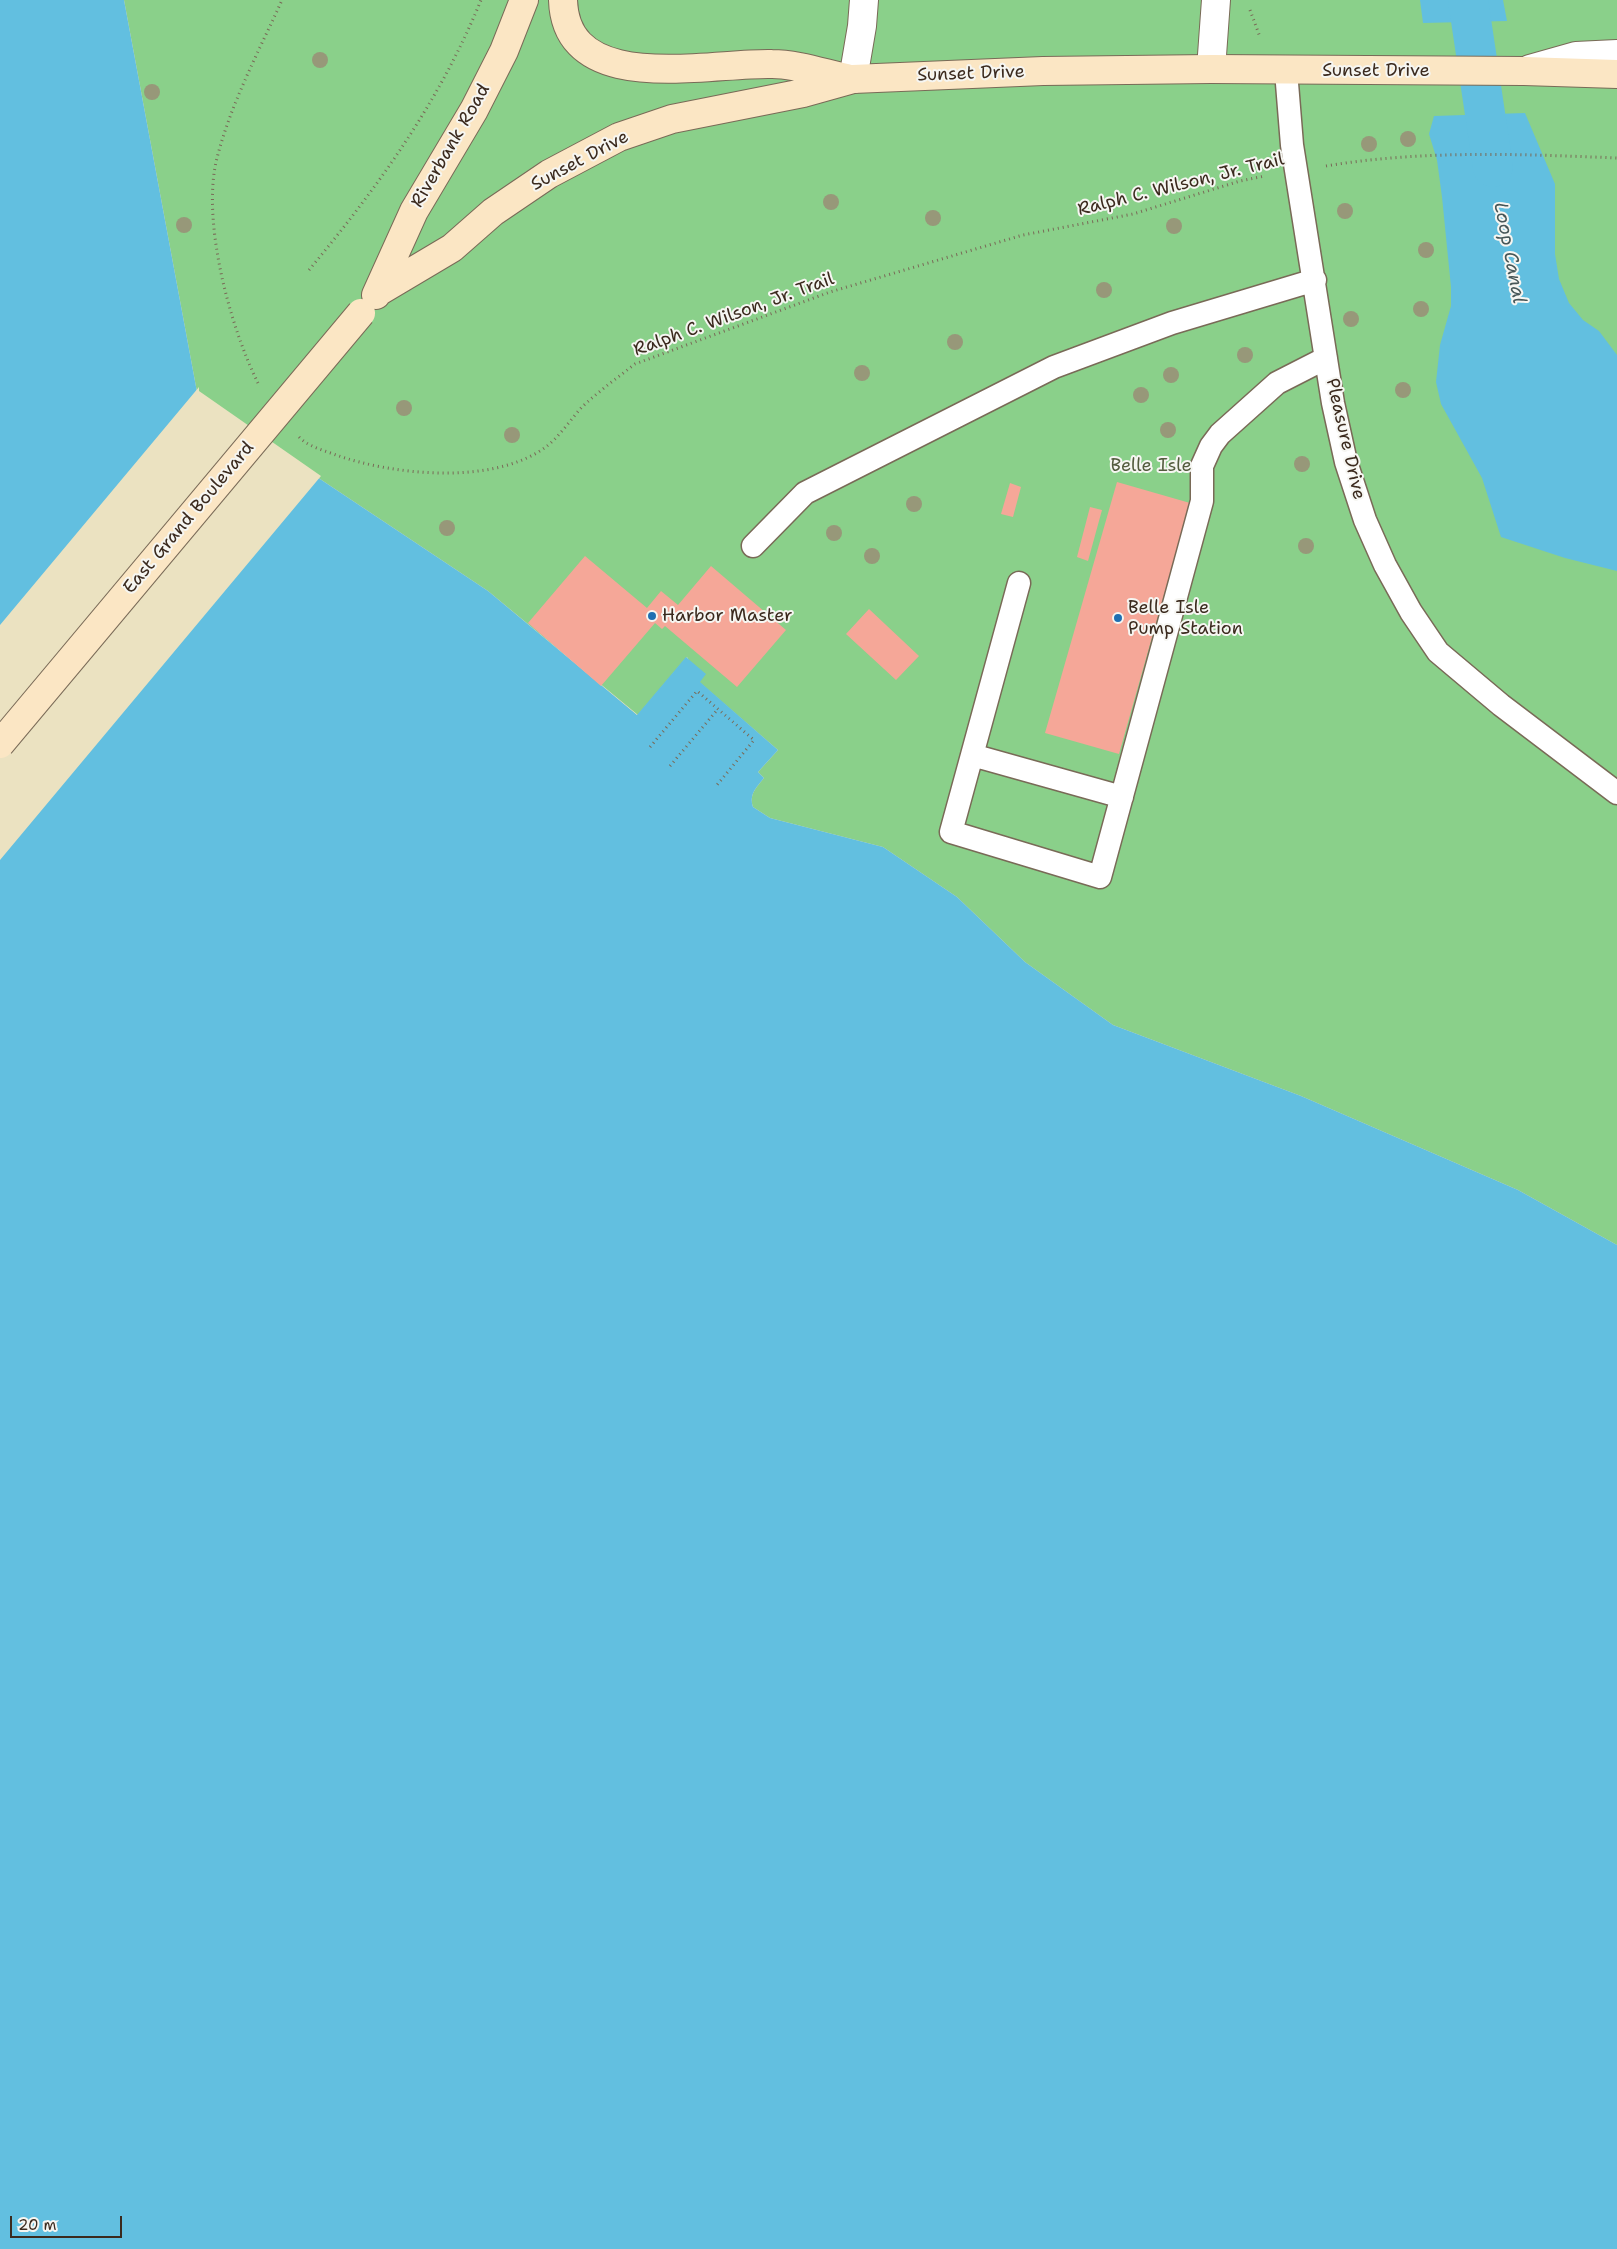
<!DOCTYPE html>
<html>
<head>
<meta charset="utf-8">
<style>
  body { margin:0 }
  #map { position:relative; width:1617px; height:2249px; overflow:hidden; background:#ebe2c1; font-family:"Shantell Sans",sans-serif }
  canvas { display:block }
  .scale { position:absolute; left:10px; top:2216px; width:112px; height:22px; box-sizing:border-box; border:2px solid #3b2a1e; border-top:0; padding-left:6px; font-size:15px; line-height:18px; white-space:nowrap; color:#3b2a1e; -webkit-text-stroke:4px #f6f6f2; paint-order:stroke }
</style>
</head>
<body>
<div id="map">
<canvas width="1617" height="2249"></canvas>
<div class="scale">20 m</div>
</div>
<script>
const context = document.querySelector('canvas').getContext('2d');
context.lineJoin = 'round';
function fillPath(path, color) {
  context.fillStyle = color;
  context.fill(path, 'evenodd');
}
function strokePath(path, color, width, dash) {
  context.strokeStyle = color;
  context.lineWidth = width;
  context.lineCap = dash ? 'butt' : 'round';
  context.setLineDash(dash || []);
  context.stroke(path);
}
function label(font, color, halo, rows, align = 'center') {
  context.font = font + ' "Shantell Sans",sans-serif';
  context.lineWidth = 4;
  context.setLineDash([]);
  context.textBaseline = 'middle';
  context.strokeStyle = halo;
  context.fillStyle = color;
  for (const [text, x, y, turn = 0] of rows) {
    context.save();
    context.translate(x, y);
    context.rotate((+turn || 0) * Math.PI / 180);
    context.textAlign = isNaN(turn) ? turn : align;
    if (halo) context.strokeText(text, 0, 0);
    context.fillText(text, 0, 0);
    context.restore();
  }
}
const green = new Path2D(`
  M124 0H1617V1245L1518 1190 1301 1096 1113 1025 1025 962 957 897 883 847 770 818 753 807C749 794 756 788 764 778L758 772 778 750 699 682 687 657 638 715 488 591 320 479 197 392Z`);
const water = new Path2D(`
  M0 0H124L197 392 320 479 488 591 637 715 686 657 706 674 700 682 778 750 758 772 764 778C756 788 749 794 753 807L770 818 883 847 957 897 1025 962 1113 1025 1301 1096 1518 1190 1617 1245V2249H0Z
  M1420 0H1503L1507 21 1423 23Z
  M1525 113 1555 184V254L1559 279 1569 303 1583 320 1599 331 1617 355V571L1565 558 1501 537 1482 478 1441 404 1436 382 1440 345 1451 306V287L1442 197 1437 160 1429 134 1434 116Z`);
const pier = new Path2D(`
  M199 387V391L321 476 0 860V625Z`);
const canal = new Path2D(`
  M1468 0 1493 167`);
const building = new Path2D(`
  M1117 482 1190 503 1119 754 1045 733Z
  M1010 483 1021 487 1013 517 1001 514Z
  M1090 507 1102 510 1088 561 1077 557Z
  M585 556 647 608 661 591 678 605 711 566 786 630 737 687 665 626 662 629 655 623 601 686 528 623Z
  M869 609 919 656 896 680 846 634Z`);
const path = new Path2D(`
  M1250 10 1260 37
  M1326 166C1421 150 1521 154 1617 158
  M309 270C378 187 440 101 481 0
  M258 383C230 327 201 220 217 158 231 103 259 51 282 0
  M299 437C309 447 323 450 336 455 393 475 490 485 543 449 558 439 570 420 582 407 599 391 617 378 635 364L830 292 1023 235 1133 214 1240 181 1265 176
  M650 747 697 691 754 740 717 785
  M670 766 718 709`);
const lane = new Path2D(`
  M1286 71 1292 145 1333 403 1346 462 1365 520 1385 565 1411 612 1438 652 1501 705 1617 793
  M753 546 805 493 1054 367 1172 323 1315 280
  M1019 583 951 832 1100 877 1202 501V466L1211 446 1220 434 1277 383 1326 358
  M972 755 1122 797`);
const street = new Path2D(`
  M1211 69 1216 0
  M1530 69 1576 56 1617 54
  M853 79 862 26 864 0`);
const secondary = new Path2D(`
  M563 0C566 98 709 62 772 64 796 64 823 73 846 78
  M378 292 452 248 493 212 549 174 619 137 672 119 803 93 853 79 1043 71 1211 69 1524 71 1617 74
  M376 295 414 211 474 110 504 51 524 0`);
const secondaryBridge = new Path2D(`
  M0 744 361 313`);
const trees = [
  [320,60],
  [152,92],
  [1408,139],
  [1369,144],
  [831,202],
  [1345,211],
  [933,218],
  [184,225],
  [1174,226],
  [1426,250],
  [1104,290],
  [1421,309],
  [1351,319],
  [955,342],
  [1245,355],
  [862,373],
  [1171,375],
  [1403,390],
  [1141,395],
  [404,408],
  [1168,430],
  [512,435],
  [1302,464],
  [914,504],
  [447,528],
  [834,533],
  [1306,546],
  [872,556]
];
const markers = [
  [652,616,5,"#1f6fb2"],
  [1118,618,5,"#1f6fb2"]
];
const streetNames = [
  ["Sunset Drive",1376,71],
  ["Sunset Drive",971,74,-2],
  ["Riverbank Road",451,146,-60],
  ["Sunset Drive",580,161,-28],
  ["Ralph C. Wilson, Jr. Trail",1181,185,-14],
  ["Ralph C. Wilson, Jr. Trail",734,315,-20],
  ["Pleasure Drive",1345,439,77],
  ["East Grand Boulevard",189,518,-50]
];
const parkNames = [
  ["Belle Isle",1151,466]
];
const poiNames = [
  ["Belle Isle",1128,608],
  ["Pump Station",1128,629],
  ["Harbor Master",662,616]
];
const waterNames = [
  ["Loop Canal",1509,253,79]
];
fillPath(green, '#8ad08a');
fillPath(water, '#62bfe0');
fillPath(pier, '#ebe2c1');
strokePath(canal, '#62bfe0', 40);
fillPath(building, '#f5a798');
strokePath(lane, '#796a57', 25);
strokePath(street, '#796a57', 30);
strokePath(secondary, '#796a57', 30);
strokePath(path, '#796a57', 3, [1, 4]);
strokePath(lane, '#fff', 22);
strokePath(street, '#fff', 28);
strokePath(secondary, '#fbe6c4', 28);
strokePath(secondaryBridge, '#796a57', 30, []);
strokePath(secondaryBridge, '#fbe6c4', 28);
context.fillStyle = '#979879';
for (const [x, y] of trees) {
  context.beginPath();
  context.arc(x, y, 8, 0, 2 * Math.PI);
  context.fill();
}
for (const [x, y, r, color] of markers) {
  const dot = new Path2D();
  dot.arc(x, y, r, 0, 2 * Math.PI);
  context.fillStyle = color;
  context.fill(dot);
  strokePath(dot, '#f6f6f2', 2);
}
label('18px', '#3b2a1e', '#f6f6f2', streetNames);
label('18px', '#535c3e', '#f6f6f2', parkNames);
label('18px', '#3b2a1e', '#f6f6f2', poiNames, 'left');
label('italic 19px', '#475758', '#f6f6f2', waterNames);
</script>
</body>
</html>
